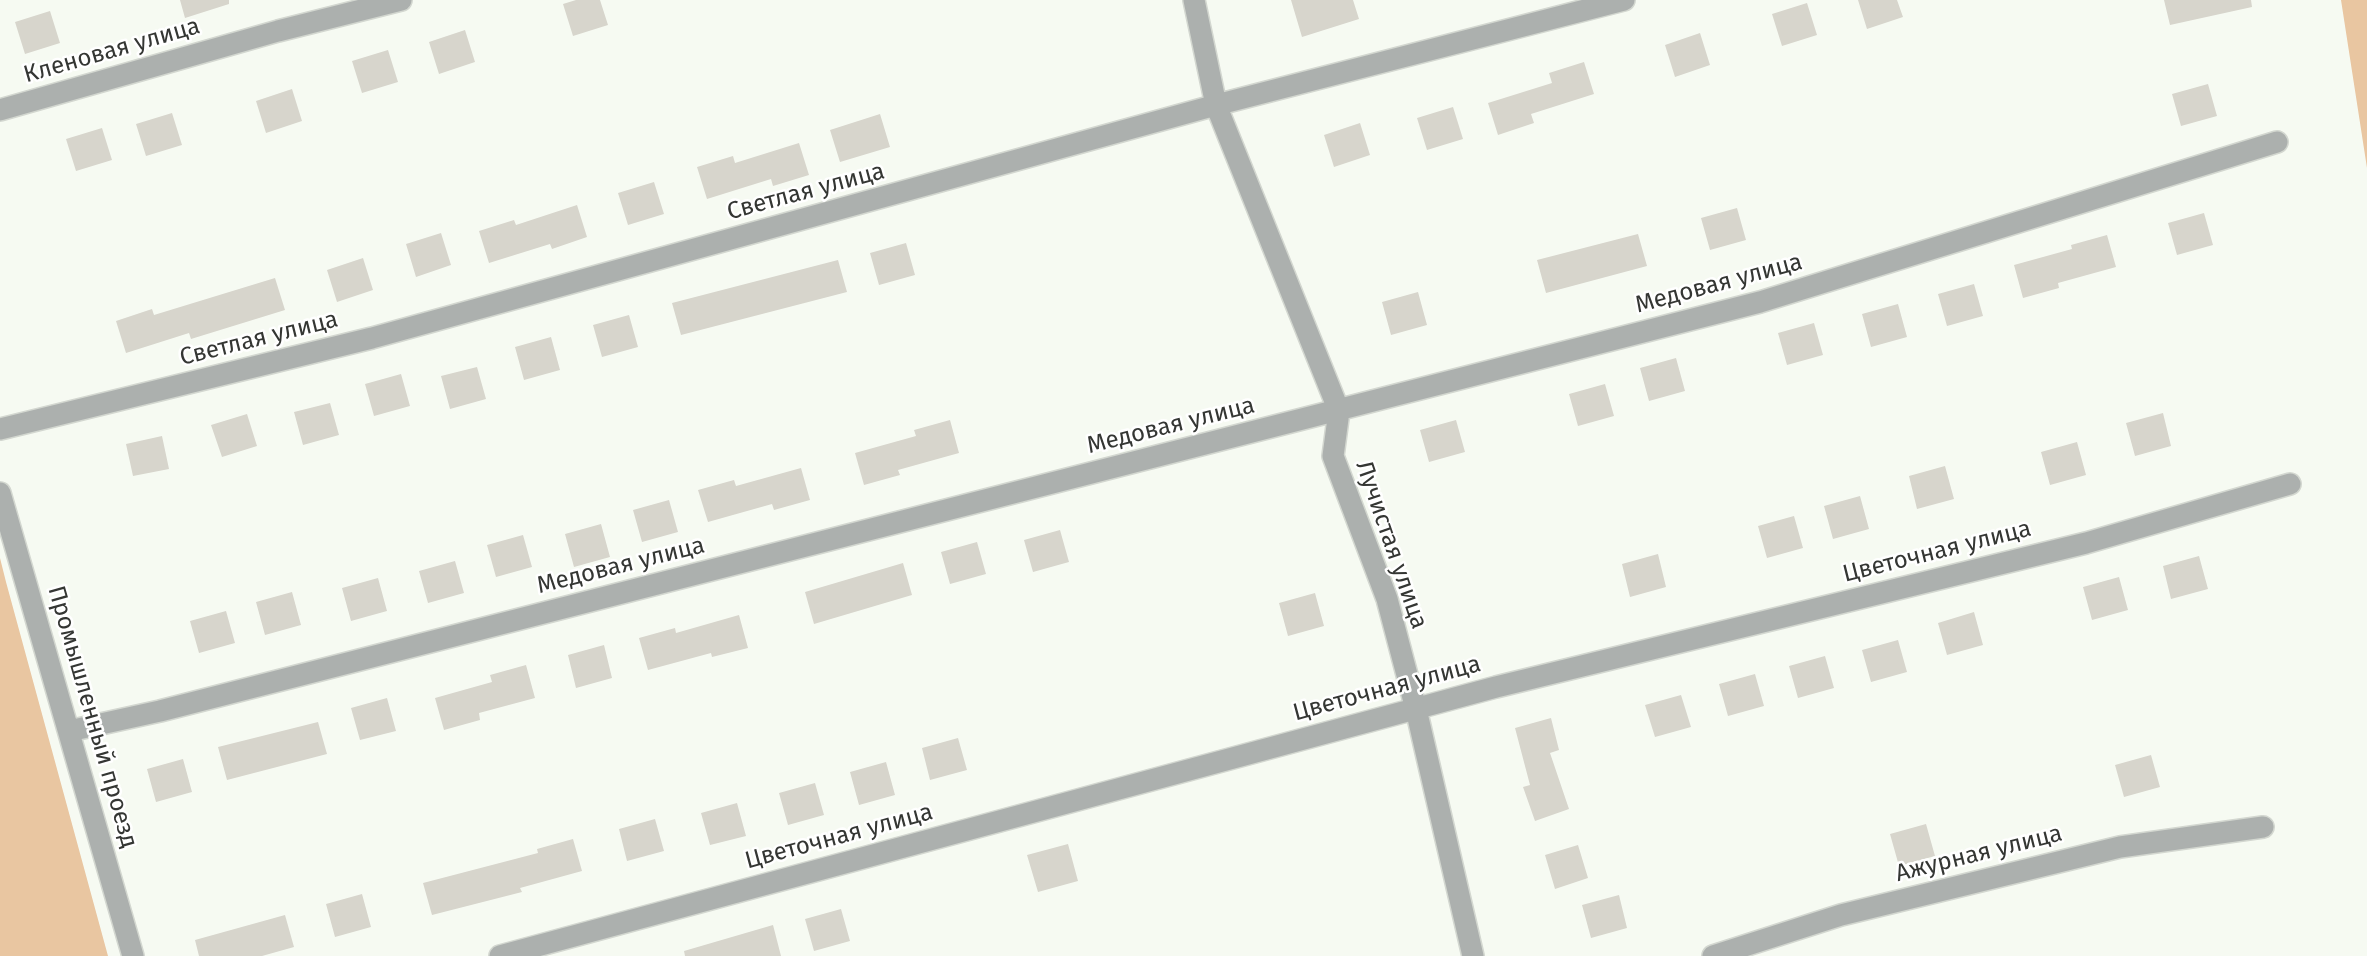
<!DOCTYPE html>
<html>
<head>
<meta charset="utf-8">
<style>
  body { margin:0 }
  canvas { display:block; background:#f6faf2 }
</style>
</head>
<body>
<canvas width="2367" height="956"></canvas>
<script>
const context = document.querySelector('canvas').getContext('2d');
context.lineJoin = 'round';
function fillPath(path, color) {
  context.fillStyle = color;
  context.fill(path, 'evenodd');
}
function strokePath(path, color, width, dash) {
  context.strokeStyle = color;
  context.lineWidth = width;
  context.lineCap = dash ? 'butt' : 'round';
  context.setLineDash(dash || []);
  context.stroke(path);
}
function label(font, color, halo, rows, align = 'center') {
  context.font = font + ' "Fira Sans",sans-serif';
  context.lineWidth = 5;
  context.setLineDash([]);
  context.textBaseline = 'middle';
  context.strokeStyle = halo;
  context.fillStyle = color;
  for (const [text, x, y, turn = 0] of rows) {
    context.save();
    context.translate(x, y);
    context.rotate((+turn || 0) * Math.PI / 180);
    context.textAlign = isNaN(turn) ? turn : align;
    if (halo) context.strokeText(text, 0, 0);
    context.fillText(text, 0, 0);
    context.restore();
  }
}
const green = new Path2D(`
  M2341 0H2367V168Z
  M0 558 6 582 108 956H0Z`);
const building = new Path2D(`
  M180 0H229V4L185 18Z
  M576 0H600L608 25 573 36 563 4Z
  M1291 0H1353L1359 19 1302 37Z
  M1858 0H1897L1903 17 1867 29Z
  M2164 0H2251L2252 7 2170 25Z
  M1807 3 1817 35 1782 46 1772 14Z
  M50 11 60 43 25 54 15 22Z
  M465 30 475 62 439 74 429 42Z
  M1700 33 1710 65 1675 77 1665 45Z
  M388 50 398 82 362 93 352 61Z
  M1584 62 1594 94 1531 114 1534 123 1498 135 1488 103 1552 83 1549 73Z
  M2208 84 2217 116 2181 126 2172 94Z
  M292 89 302 121 266 133 256 101Z
  M1453 107 1463 139 1427 150 1417 118Z
  M172 113 182 145 146 156 136 124Z
  M880 114 890 147 840 162 830 130Z
  M1360 123 1370 155 1334 167 1324 135Z
  M102 128 112 160 76 171 66 139Z
  M799 143 809 175 773 186 771 179 707 199 697 167 733 156 735 163Z
  M654 182 664 214 628 225 618 193Z
  M577 205 587 237 552 249 550 244 489 263 479 231 514 220 516 225Z
  M1737 208 1746 240 1710 250 1701 218Z
  M2204 213 2213 245 2177 255 2168 223Z
  M441 233 451 265 416 277 406 244Z
  M1638 234 1647 266 1546 293 1537 260Z
  M2107 235 2116 267 2058 283 2059 288 2023 298 2014 265 2072 249 2071 245Z
  M906 243 915 275 879 285 870 253Z
  M363 258 373 290 337 302 327 270Z
  M838 260 847 292 681 335 672 303Z
  M275 278 285 310 191 339 189 333 126 353 116 321 152 309 154 315Z
  M1974 284 1983 316 1947 326 1938 294Z
  M1418 292 1427 325 1391 335 1382 302Z
  M1898 304 1907 337 1871 347 1862 314Z
  M629 315 638 347 602 357 593 325Z
  M1814 323 1823 355 1787 365 1778 333Z
  M551 337 560 370 524 380 515 347Z
  M1676 358 1685 391 1649 401 1640 368Z
  M477 367 486 399 450 409 441 376Z
  M401 374 410 406 374 416 365 384Z
  M1605 384 1614 416 1578 426 1569 394Z
  M330 403 339 435 303 445 294 412Z
  M2163 413 2171 446 2135 456 2126 423Z
  M247 414 257 446 222 457 211 425Z
  M950 420 959 453 898 470 900 475 864 485 855 453 916 436 914 430Z
  M1456 420 1465 452 1429 462 1420 430Z
  M162 436 169 469 133 476 126 444Z
  M2077 442 2086 475 2050 485 2041 452Z
  M1945 466 1954 499 1917 509 1909 476Z
  M801 468 810 500 774 510 772 504 708 522 698 490 734 480 736 486Z
  M1860 496 1869 529 1833 539 1824 506Z
  M669 500 678 532 642 542 633 510Z
  M1794 516 1803 548 1767 558 1758 526Z
  M601 524 610 557 574 567 565 534Z
  M1060 530 1069 562 1033 572 1024 540Z
  M523 535 532 567 496 577 487 545Z
  M977 542 986 574 950 584 941 552Z
  M1658 554 1666 587 1630 597 1622 564Z
  M2199 556 2208 589 2171 599 2163 566Z
  M455 561 464 593 428 603 419 571Z
  M903 563 912 595 814 624 805 592Z
  M2119 577 2128 610 2092 620 2083 587Z
  M378 578 387 611 351 621 342 588Z
  M292 592 301 625 265 635 256 602Z
  M1315 593 1324 626 1288 636 1279 603Z
  M226 611 235 643 199 653 190 621Z
  M1974 612 1983 645 1947 655 1938 623Z
  M739 615 748 648 712 657 711 653 648 670 639 638 675 628 676 633Z
  M1898 640 1907 672 1871 682 1862 650Z
  M604 645 612 678 576 688 568 655Z
  M1825 656 1834 688 1798 698 1789 666Z
  M526 665 535 698 479 713 480 720 444 730 435 698 492 682 490 675Z
  M1755 674 1764 706 1728 716 1719 684Z
  M1681 695 1691 727 1655 737 1645 705Z
  M387 698 396 731 360 740 351 708Z
  M1551 718 1559 750 1550 753 1569 809 1535 821 1523 787 1530 785 1515 728Z
  M318 722 327 754 227 780 218 747Z
  M958 738 967 770 930 780 922 748Z
  M2151 755 2160 787 2124 797 2115 765Z
  M183 759 192 792 156 802 147 769Z
  M886 762 895 795 859 805 850 772Z
  M815 783 824 815 788 825 779 793Z
  M737 803 746 836 710 845 701 813Z
  M655 819 664 851 627 861 619 829Z
  M1926 824 1935 856 1899 866 1890 834Z
  M573 839 582 871 520 888 522 892 432 915 423 883 538 853 537 849Z
  M1068 844 1078 881 1038 892 1027 855Z
  M1578 845 1588 878 1555 889 1545 855Z
  M362 894 371 927 335 937 326 904Z
  M1619 895 1627 928 1591 938 1582 905Z
  M841 909 850 941 814 951 805 919Z
  M285 915 294 947 262 956H199L195 940Z
  M773 925 781 956H685L684 951Z`);
const minor = new Path2D(`
  M1194 0 1216 105 1339 411 1333 456 1387 599 1416 709 1473 956
  M0 110 278 31 401 0
  M0 429 372 338 1216 105 1624 0
  M0 493 133 956
  M69 731 160 711 1760 302 2277 142
  M500 956 1496 687 2086 543 2290 484
  M1713 956 1841 915 2120 847 2263 827`);
const streetNames = [
  ["Кленовая улица",112,51,-16],
  ["Светлая улица",806,192,-15],
  ["Медовая улица",1719,284,-15],
  ["Светлая улица",259,339,-14],
  ["Медовая улица",1171,426,-14],
  ["Лучистая улица",1391,545,71],
  ["Цветочная улица",1937,552,-14],
  ["Медовая улица",621,566,-14],
  ["Цветочная улица",1387,689,-15],
  ["Промышленный проезд",92,717,74],
  ["Цветочная улица",839,837,-15],
  ["Ажурная улица",1979,854,-14]
];
fillPath(green, '#e9c6a1');
fillPath(building, '#d7d5cc');
strokePath(minor, '#d3d7d0', 24);
strokePath(minor, '#acb0ae', 21);
label('24px', '#343633', '#fff', streetNames);
</script>
</body>
</html>
